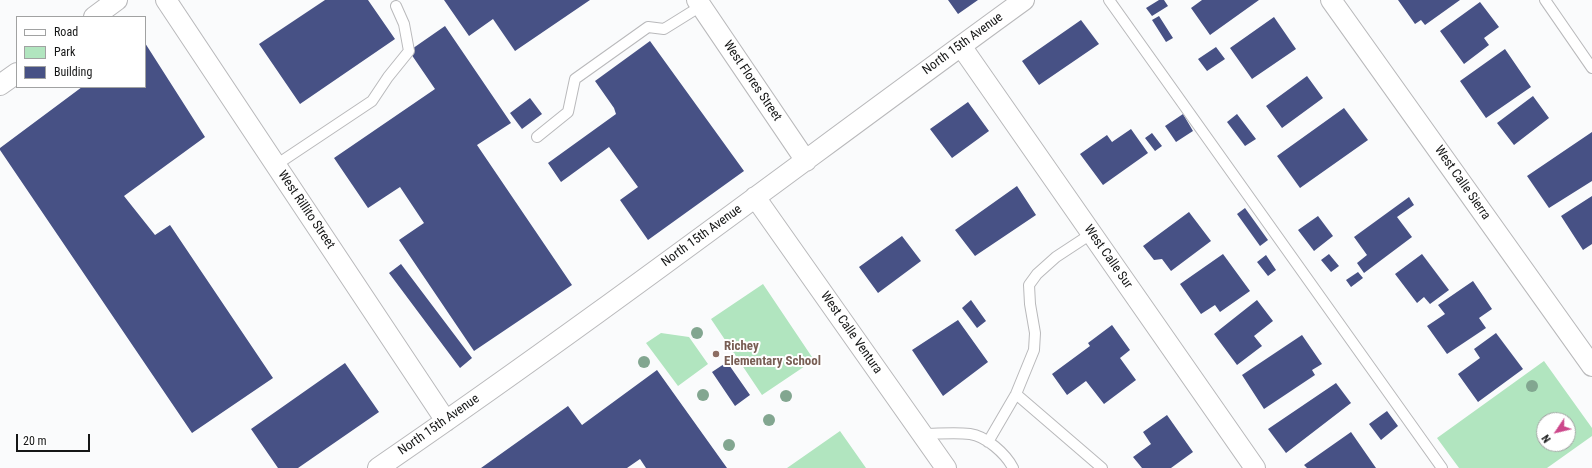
<!DOCTYPE html>
<html>
<head>
<meta charset="utf-8">
<style>
  body { margin:0 }
  #map { position:relative; width:1592px; height:468px; overflow:hidden; background:#fafbfc; font-family:"Roboto Condensed",sans-serif }
  canvas { display:block }
  .legend { position:absolute; left:16px; top:16px; width:130px; height:72px; box-sizing:border-box; background:#fff; border:1px solid #a1a2a2; margin:0; padding:5px 7px; list-style:none; font-size:12px; color:#151616 }
  .legend li { display:flex; align-items:center; gap:8px; height:20px }
  .legend b { width:20px; border:1px solid #a1a2a2 }
  .north { position:absolute; left:1536px; top:412px; width:40px; height:40px; box-sizing:border-box; background:#fff; border:1px solid #a1a2a2; border-radius:50%; rotate:235deg; font-size:11px; font-weight:700; line-height:16px; text-align:center; color:#151616 }
  .north::after { content:''; display:block; margin:auto; width:14px; height:18px; background:#cc478b; clip-path:polygon(50% 0,100% 100%,50% 72%,0 100%) }
  .scale { position:absolute; left:16px; top:434px; width:74px; height:18px; box-sizing:border-box; border:2px solid #151616; border-top:0; padding-left:5px; font-size:12px; line-height:14px; white-space:nowrap; color:#151616; -webkit-text-stroke:3px #fff; paint-order:stroke }
</style>
</head>
<body>
<div id="map">
<canvas width="1592" height="468"></canvas>
<ul class="legend">
<li><b style="height:5px;background:#fff"></b>Road</li>
<li><b style="height:11px;background:#b1e5bf"></b>Park</li>
<li><b style="height:11px;background:#475185"></b>Building</li>
</ul>
<div class="north">N</div>
<div class="scale">20 m</div>
</div>
<script>
const context = document.querySelector('canvas').getContext('2d');
context.lineJoin = 'round';
function fillPath(path, color) {
  context.fillStyle = color;
  context.fill(path, 'evenodd');
}
function strokePath(path, color, width, dash) {
  context.strokeStyle = color;
  context.lineWidth = width;
  context.lineCap = dash ? 'butt' : 'round';
  context.setLineDash(dash || []);
  context.stroke(path);
}
function label(font, color, halo, rows, align = 'center') {
  context.font = font + ' "Roboto Condensed",sans-serif';
  context.lineWidth = 4;
  context.setLineDash([]);
  context.textBaseline = 'middle';
  context.strokeStyle = halo;
  context.fillStyle = color;
  for (const [text, x, y, turn = 0] of rows) {
    context.save();
    context.translate(x, y);
    context.rotate((+turn || 0) * Math.PI / 180);
    context.textAlign = isNaN(turn) ? turn : align;
    if (halo) context.strokeText(text, 0, 0);
    context.fillText(text, 0, 0);
    context.restore();
  }
}
const green = new Path2D(`
  M763 284 814 360 762 395 711 319Z
  M661 333 689 337 708 364 678 386 646 343Z
  M1544 361 1592 428V436L1547 468H1459L1437 438ZM1544 420H1568V444H1544Z
  M840 431 866 468H787Z`);
const building = new Path2D(`
  M325 0H368L395 39 300 104 259 44Z
  M444 0H590L515 51 493 19 469 36Z
  M948 0H978L958 14Z
  M1159 0H1164L1168 6 1152 16 1146 8Z
  M1202 0H1259L1210 35 1191 8Z
  M1398 0H1460L1425 25 1421 20 1415 24Z
  M1480 2 1499 27 1484 38 1489 45 1464 64 1440 31Z
  M1159 16 1173 38 1166 42 1152 20Z
  M1274 17 1296 49 1252 79 1230 48Z
  M1081 20 1099 44 1039 85 1022 61Z
  M445 26 511 123 477 145 572 285 474 351 399 240 424 223 400 187 368 208 334 158 435 89 409 51Z
  M650 41 744 171 648 240 620 200 638 187 609 147 561 182 548 163 616 114 614 108 595 81Z
  M145 43 205 137 124 196 155 235 170 225 273 378 192 433 0 150V148L82 87H145Z
  M1216 47 1225 59 1207 71 1198 59Z
  M1505 49 1531 87 1486 118 1460 81Z
  M1307 76 1323 98 1282 128 1266 106Z
  M1533 96 1549 118 1514 145 1497 123Z
  M530 98 542 114 522 129 510 113Z
  M968 102 989 131 952 158 930 129Z
  M1344 108 1368 140 1300 188 1277 156Z
  M1183 114 1193 131 1176 142 1165 126Z
  M1237 114 1256 139 1245 146 1227 122Z
  M1131 129 1148 153 1103 185 1080 154 1107 135 1112 142Z
  M1592 132V181L1549 208 1527 176Z
  M1152 133 1162 146 1155 151 1145 138Z
  M1017 186 1036 215 975 256 955 230Z
  M1592 196V244L1583 250 1561 216Z
  M1409 197 1414 205 1397 217 1412 237 1364 273 1357 263 1367 255 1354 237Z
  M1245 208 1268 240 1260 246 1237 214Z
  M1189 212 1211 241 1171 271 1162 259 1154 260 1143 246Z
  M1318 216 1333 236 1314 251 1298 230Z
  M902 236 921 261 878 293 859 267Z
  M1223 254 1250 291 1220 312 1215 305 1201 314 1180 284Z
  M1329 254 1339 266 1331 272 1321 260Z
  M1422 254 1449 290 1430 304 1424 297 1417 303 1395 274Z
  M1266 255 1276 270 1268 276 1257 262Z
  M401 264 472 358 460 368 389 273Z
  M1358 272 1363 278 1351 287 1346 280Z
  M1473 281 1492 309 1479 318 1486 328 1447 354 1427 326 1445 314 1438 305Z
  M971 300 986 321 977 328 962 308Z
  M1257 300 1273 321 1254 336 1262 346 1237 365 1214 334Z
  M958 320 988 362 943 396 912 350Z
  M1112 325 1130 350 1120 358 1136 380 1104 404 1086 381 1067 395 1052 374 1090 346 1088 343Z
  M1496 333 1523 369 1478 402 1458 374 1480 358 1474 349Z
  M1302 335 1322 364 1312 370 1315 375 1264 409 1242 375Z
  M727 362 750 395 735 406 712 372Z
  M345 363 379 412 298 468H278L251 429Z
  M657 370 727 468H646L640 459 627 468H481L568 406 582 425Z
  M1336 383 1351 403 1286 453 1268 429Z
  M1387 411 1398 426 1381 440 1369 424Z
  M1167 415 1193 452 1171 468H1142L1133 457 1151 444 1143 432Z
  M1351 432 1376 468H1307L1304 465Z`);
const lane = new Path2D(`
  M1109 0 1442 468
  M1545 0 1592 68
  M537 137 568 112 575 79 648 27 664 29 701 6
  M276 165 372 101 388 77 409 51 404 24 396 6
  M1016 394 1102 468
  M922 434C938 434 955 432 970 434 986 436 1006 454 1013 468
  M988 442 1016 394 1034 350 1035 333 1030 304 1029 285 1037 274 1056 257 1091 234`);
const street = new Path2D(`
  M166 0 446 421
  M697 0 806 161
  M1331 0 1592 366
  M94 17 117 0
  M961 46 1255 468
  M0 85 17 73
  M755 197 946 468
  M378 468C597 318 809 156 1024 0`);
const trees = [
  [697,333],
  [644,362],
  [1532,386],
  [703,395],
  [786,396],
  [769,420],
  [729,445]
];
const markers = [
  [716,354,4,"#8d6e63"]
];
const streetNames = [
  ["North 15th Avenue",963,44,-36],
  ["West Flores Street",752,81,56],
  ["West Calle Sierra",1462,183,55],
  ["West Rillito Street",306,210,56],
  ["North 15th Avenue",702,236,-36],
  ["West Calle Sur",1108,257,55],
  ["West Calle Ventura",851,333,55],
  ["North 15th Avenue",439,425,-35]
];
const educationNames = [
  ["Richey",724,347],
  ["Elementary School",724,362]
];
fillPath(green, '#b1e5bf');
fillPath(building, '#475185');
strokePath(lane, '#b9b9bb', 12);
strokePath(street, '#b9b9bb', 22);
strokePath(lane, '#fff', 10);
strokePath(street, '#fff', 20);
context.fillStyle = '#82a690';
for (const [x, y] of trees) {
  context.beginPath();
  context.arc(x, y, 6, 0, 2 * Math.PI);
  context.fill();
}
for (const [x, y, r, color] of markers) {
  const dot = new Path2D();
  dot.arc(x, y, r, 0, 2 * Math.PI);
  context.fillStyle = color;
  context.fill(dot);
  strokePath(dot, '#fff', 1.5);
}
label('13px', '#151616', '#fff', streetNames);
label('bold 13px', '#785e54', '#fff', educationNames, 'left');
</script>
</body>
</html>
